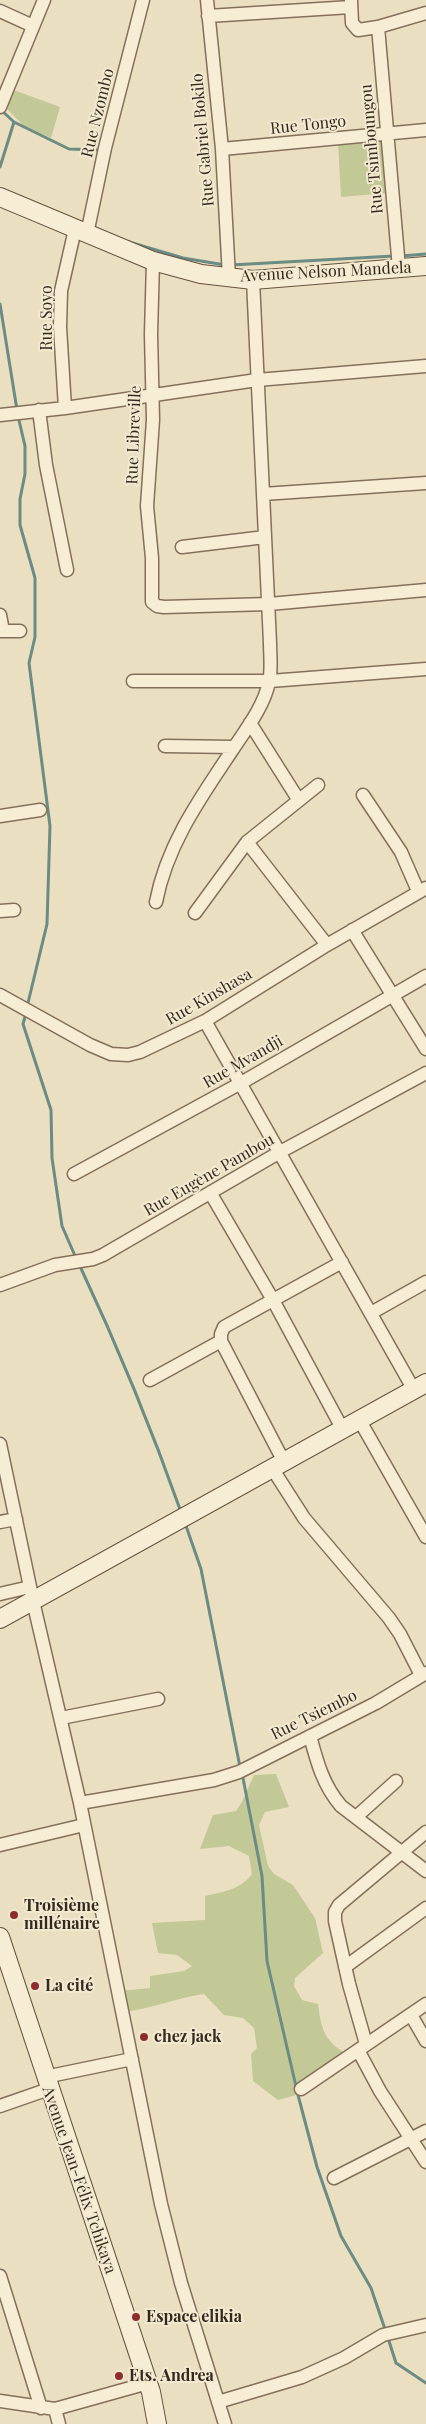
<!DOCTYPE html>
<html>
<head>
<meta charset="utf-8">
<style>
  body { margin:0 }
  canvas { display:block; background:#ebdfc1 }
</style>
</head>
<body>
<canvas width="426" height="2424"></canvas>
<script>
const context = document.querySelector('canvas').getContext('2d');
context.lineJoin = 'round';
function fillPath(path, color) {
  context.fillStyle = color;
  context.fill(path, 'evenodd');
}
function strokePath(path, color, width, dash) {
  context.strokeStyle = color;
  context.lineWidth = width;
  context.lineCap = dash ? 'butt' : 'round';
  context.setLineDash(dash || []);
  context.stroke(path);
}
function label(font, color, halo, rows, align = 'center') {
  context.font = font + ' "Playfair Display",serif';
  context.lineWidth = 4;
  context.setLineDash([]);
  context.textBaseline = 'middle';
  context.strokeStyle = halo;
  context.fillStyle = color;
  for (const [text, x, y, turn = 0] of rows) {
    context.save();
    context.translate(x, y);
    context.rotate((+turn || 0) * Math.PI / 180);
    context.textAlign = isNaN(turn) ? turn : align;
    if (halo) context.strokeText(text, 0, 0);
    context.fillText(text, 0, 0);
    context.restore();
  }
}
const green = new Path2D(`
  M11 89 60 107 51 138 23 125 4 106Z
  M382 139 389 193 341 197 338 142Z
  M276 1774 289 1807 265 1812 259 1825 268 1866 274 1874 293 1885 315 1918 323 1953 295 1978 294 1986 302 2000 318 2004C322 2034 325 2041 351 2057L303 2093 278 2100 253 2081 251 2054 257 2048 254 2028 243 2018 224 2015 204 1994C176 1998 151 2009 123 2012L120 1991 150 1988V1976L184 1971 192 1966 177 1955 158 1953 152 1923 205 1920V1896C223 1892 241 1889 252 1874L249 1856 229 1846 200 1849 213 1815 236 1811 242 1802 254 1775Z`);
const stream = new Path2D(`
  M0 109 14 122 69 149 100 150
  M0 167 14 122
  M129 242 183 258 225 265
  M401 256 426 254
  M231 265 394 256
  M0 304 17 410
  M18 416 25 446V474L20 499V525L35 578V637L29 663 50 826 47 924 27 1007
  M26 1013 23 1024 51 1110 52 1158 62 1226 76 1258
  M79 1264C117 1345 151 1427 181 1512
  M185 1523 201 1569 240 1767
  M242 1773 262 1876 267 1961 298 2095 317 2167 341 2236 371 2288 386 2332
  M388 2338 396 2363 426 2383`);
const street = new Path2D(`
  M207 0 222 149 229 277
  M351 0 352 23 358 30 378 27 426 13
  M0 11 33 26
  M208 16 351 7
  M378 27 399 268
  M0 107 44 0
  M222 149 426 130
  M87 234 105 148 143 0
  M153 261 151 334 153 420 147 506 152 558V602L157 606 164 607 269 604 426 590
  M65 408 60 327 61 291 75 229
  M39 410 46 465 67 570
  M0 415 65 408 257 380 426 366
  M263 494 426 483
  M182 547 265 537
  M0 615 3 631
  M0 631H20
  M133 681H270L426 669
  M250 723 298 799
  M165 746 234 747
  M363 795 401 852 418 891
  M0 816 40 810
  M247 842 327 945
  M156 902C167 844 201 797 233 749 247 728 264 706 269 682 272 670 270 655 270 643L253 280
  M0 911 14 910
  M195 913 247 842 318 785
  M352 930 426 1049
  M0 995 90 1045 111 1054 128 1055 140 1052 205 1021 327 945 426 888
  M205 1021 414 1390
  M74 1174 241 1083 426 976
  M211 1194 273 1300 343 1430
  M0 1285 55 1265 93 1259 103 1255 280 1152 426 1073
  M371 1313 426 1282
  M150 1380 221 1341
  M360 1421 426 1537
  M0 1444 33 1601 80 1803 161 2204 181 2283 225 2424
  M284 1462 221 1341V1334L224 1327 342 1262
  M272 1468 304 1518 389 1618 400 1634 421 1675
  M0 1522 16 1519
  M0 1594 30 1587
  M61 1718 158 1699
  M310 1736C317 1762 323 1785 341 1806L426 1871
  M80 1803 214 1780 239 1772 376 1703 426 1673
  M356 1817 396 1781
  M0 1845 84 1825
  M345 1967 426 1908
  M411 2015 426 2041
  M366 2044 349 1984 335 1921V1912L339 1905 426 1832
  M358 2050 380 2091 426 2162
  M45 2077 132 2059
  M301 2089 426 2004
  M0 2106 49 2089
  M334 2178 426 2131
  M0 2276 41 2408
  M0 2401 55 2409 148 2383
  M218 2402 302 2377 344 2358 383 2335 426 2325
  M55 2409 59 2424`);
const secondary = new Path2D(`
  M0 197 153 261 201 274 253 280 426 266
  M0 1619 426 1383
  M0 1937 151 2392 157 2424`);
const markers = [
  [14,1915,5,"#8f2d2d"],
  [35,1986,5,"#8f2d2d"],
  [144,2037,5,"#8f2d2d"],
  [136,2317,5,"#8f2d2d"],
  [119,2376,5,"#8f2d2d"]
];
const streetNames = [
  ["Rue Nzombo",98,113,-76],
  ["Rue Tongo",308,125,-6],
  ["Rue Gabriel Bokilo",203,140,-95],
  ["Rue Tsimboungou",372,149,-95],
  ["Avenue Nelson Mandela",326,272,-3],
  ["Rue Soyo",47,318,-90],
  ["Rue Libreville",134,435,-88],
  ["Rue Kinshasa",209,997,-30],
  ["Rue Mvandji",243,1062,-30],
  ["Rue Eugène Pambou",209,1175,-30],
  ["Rue Tsiembo",314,1715,-26],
  ["Avenue Jean-Félix Tchikaya",79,2180,71]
];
const poiNames = [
  ["Troisième",24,1906],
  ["millénaire",24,1924],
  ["La cité",45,1986],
  ["chez jack",154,2037],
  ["Espace elikia",146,2317],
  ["Ets. Andrea",129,2376]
];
fillPath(green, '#c2c896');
strokePath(stream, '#6b8b83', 3);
strokePath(street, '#84705a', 15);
strokePath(secondary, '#65523d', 20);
strokePath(street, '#f7edd4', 12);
strokePath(secondary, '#f7edd4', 18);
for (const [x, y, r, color] of markers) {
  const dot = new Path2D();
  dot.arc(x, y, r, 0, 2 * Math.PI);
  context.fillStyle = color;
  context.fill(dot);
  strokePath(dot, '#f3e9d0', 2);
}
label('16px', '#34291d', '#f3e9d0', streetNames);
label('bold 16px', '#34291d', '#f3e9d0', poiNames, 'left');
</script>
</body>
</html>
